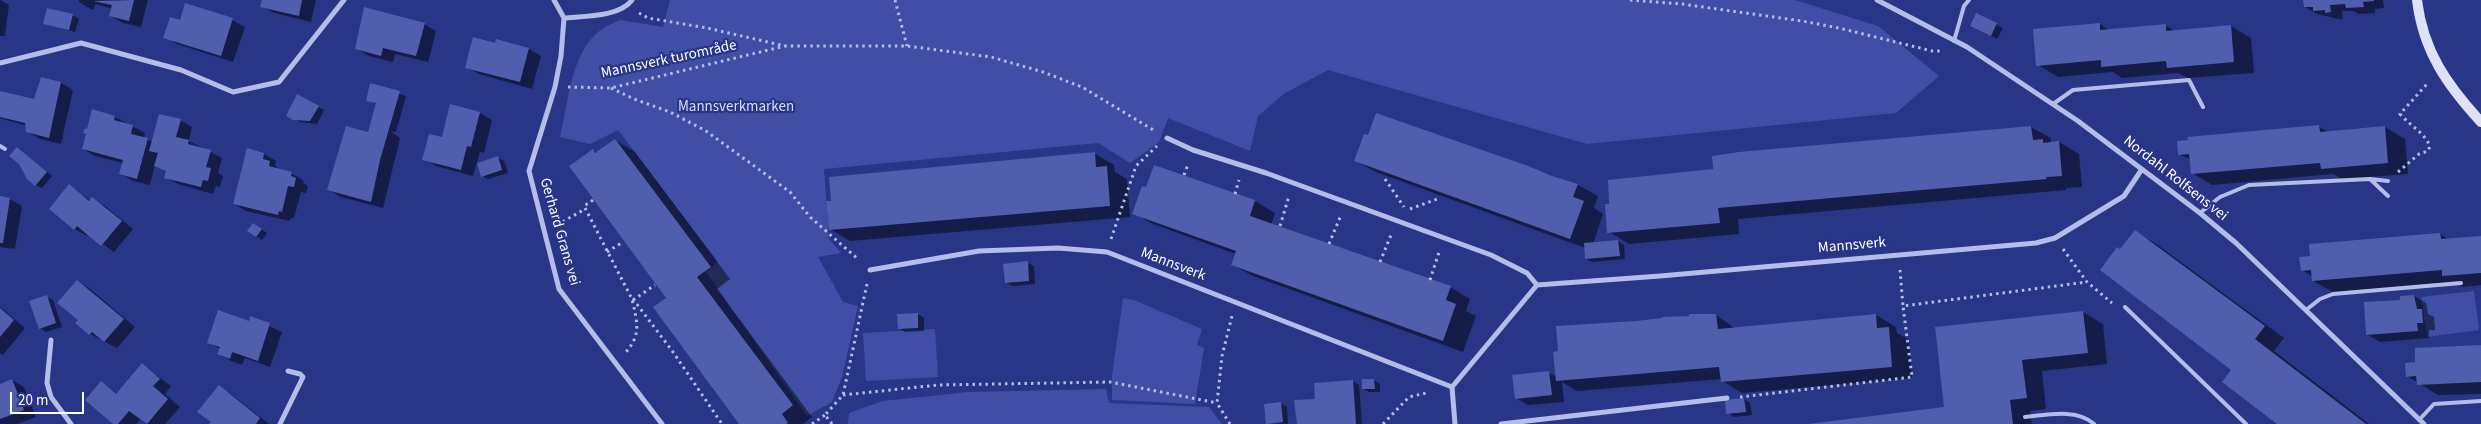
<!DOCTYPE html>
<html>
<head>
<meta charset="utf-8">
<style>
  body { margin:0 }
  #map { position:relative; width:2481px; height:424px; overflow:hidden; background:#293587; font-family:"Source Sans 3",sans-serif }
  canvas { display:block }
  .scale { position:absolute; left:10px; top:392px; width:74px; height:22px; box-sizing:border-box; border:2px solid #fff; border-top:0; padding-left:6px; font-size:15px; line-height:18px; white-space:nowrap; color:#fff; -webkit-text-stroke:4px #293587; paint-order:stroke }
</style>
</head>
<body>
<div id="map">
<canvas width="2481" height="424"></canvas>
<div class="scale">20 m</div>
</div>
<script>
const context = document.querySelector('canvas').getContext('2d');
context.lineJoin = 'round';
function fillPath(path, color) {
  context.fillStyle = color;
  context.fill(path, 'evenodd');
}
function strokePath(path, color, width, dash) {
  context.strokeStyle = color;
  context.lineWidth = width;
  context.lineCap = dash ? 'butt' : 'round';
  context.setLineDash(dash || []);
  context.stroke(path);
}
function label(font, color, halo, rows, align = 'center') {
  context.font = font + ' "Source Sans 3",sans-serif';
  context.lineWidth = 4.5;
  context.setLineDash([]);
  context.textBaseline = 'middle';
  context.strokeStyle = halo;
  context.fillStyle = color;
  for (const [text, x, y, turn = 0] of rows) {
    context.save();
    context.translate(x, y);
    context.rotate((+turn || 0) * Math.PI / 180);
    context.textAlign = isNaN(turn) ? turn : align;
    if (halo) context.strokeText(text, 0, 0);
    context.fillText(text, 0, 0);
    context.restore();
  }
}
const green = new Path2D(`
  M670 0H1795L1878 26 1939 76 1896 113 1587 144 1328 70 1285 93 1258 116 1250 151 1168 118 1159 142 1130 163 1098 143 824 169 829 239 841 253 818 257 843 302 858 306 842 377 832 402 807 416 706 272 718 262 618 130 590 144 560 137C567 107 571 58 594 36 601 28 611 24 620 20L663 27Z
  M2474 291 2479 330 2427 337 2421 297Z
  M1123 298 1134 300 1202 329 1197 345 1204 348 1195 404 1112 400V375Z
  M935 329 938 377 866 381 863 333Z
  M1106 389 1109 403 1209 407 1222 424H848L849 413 883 401 968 392Z`);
const shadow = new Path2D(`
  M0 0 9 5 5 36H0Z
  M79 0H148L141 27 123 23 111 16 113 9 95 4 94 10 91 9 79 2Z
  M263 0H316L311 22 274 13 261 6Z
  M2304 0H2383L2384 8 2375 9V13L2359 14 2353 11H2342L2343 19H2338L2317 14 2305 7Z
  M72 15 79 19 75 32 45 23Z
  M1977 15 2003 28 1997 39 1978 29Z
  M232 20 245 27 233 62 177 44 165 37 181 22Z
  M424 24 436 31 428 62 395 54 393 62 369 56 357 49Z
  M2100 24 2109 30 2165 25 2175 31 2231 26 2251 38 2254 73 2188 78 2178 73 2122 78 2113 72 2058 77 2038 65Z
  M496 44 529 49 541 56 532 89 479 74 467 67Z
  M61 83 73 90 61 144 40 139 27 131V126L0 118V92L35 101Z
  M371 85 406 96 396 132 390 131 400 138 383 208 341 197 329 190 369 133 377 104 367 100Z
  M298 96 324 110 317 124 300 122 287 115Z
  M451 106 480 113 492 120 484 153 480 152 473 176 436 166 424 159 443 139Z
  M115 117 145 133 144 138 153 142 180 120 192 127 189 141 222 158 218 173 223 176 220 187 216 186 213 194 178 184 165 177 167 172 155 165 150 185 133 181 121 174 123 163 95 156 83 149 88 130Z
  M2031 127 2051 138V143L2059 142 2079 154 2082 187 2066 188V190L1738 219 1739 234 1629 244 1609 232 1715 170Z
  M2319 127 2329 132 2385 127 2405 139 2408 174 2342 179 2333 174 2212 185 2192 173 2191 160 2179 154 2189 141Z
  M615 140 635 152 730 279 717 289 812 417 803 424H741L668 298 593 150 597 153Z
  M23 152 52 176 42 188 36 185 20 163Z
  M1094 153 1114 165 1115 172 1127 179 1130 217 850 241 830 229Z
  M264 154 276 161 275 165 281 171 291 173 304 181 303 183 308 186 306 193 301 192 294 218H291L290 221 246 211 234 204Z
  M498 158 504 161 508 173 488 179 482 176Z
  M1356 161 1551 177 1578 185 1598 196 1594 208 1603 214 1593 244 1618 241 1624 245 1625 259 1592 262 1586 259 1585 248 1376 172Z
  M69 186 91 201 93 199 105 206 133 229 114 252 89 234 87 236 75 229 50 208Z
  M0 197 10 199 22 206 15 249 0 247Z
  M1255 201 1275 213 1271 225 1450 287 1470 299 1466 311 1476 316 1463 352 1253 276 1233 265 1236 254 1153 224 1133 213Z
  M260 228 267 233 262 240 256 236Z
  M2135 232 2155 243 2284 338 2274 351 2369 424H2279L2233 370 2121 251Z
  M2440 234 2450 240 2481 238V285L2463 287 2454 282 2333 292 2313 281 2312 276 2302 270Z
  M1028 263 1034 266 1035 284 1012 286 1006 282Z
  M77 281 89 288 135 327 117 348 90 334 80 320Z
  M2414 296 2426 303 2428 314 2434 317 2435 330H2429V338L2380 342 2368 335 2402 301Z
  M47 297 53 300 62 327 46 332 40 328Z
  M0 307 25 328 3 355 0 353Z
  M2083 312 2103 324 2107 364 2042 371 2046 409 2030 411 2032 424H1810L1945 408Z
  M918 314 924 318V331L905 332 899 328Z
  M1716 315 1736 329 1876 315 1896 327 1897 333 1909 340 1912 378 1742 393 1722 381V379L1577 391 1562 382 1564 402 1528 405 1516 398 1549 373 1557 377Z
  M251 318 282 332 270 367 245 358 242 365 231 361 219 354 220 349 208 342 250 322Z
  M2481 346V394L2438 395 2407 376Z
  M142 365 171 386 165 394 180 407 165 424H146L141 419 136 424H115L107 386 117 395Z
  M12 380 24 387 36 417 17 424H0V385Z
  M1374 380 1380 384V392H1369L1363 389Z
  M1353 381 1359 385 1362 424H1298Z
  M219 387 231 394 269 424H211Z
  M1744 399 1750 403 1752 415 1734 417 1728 413Z
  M1281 403 1287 407 1288 424 1267 423Z`);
const building = new Path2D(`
  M134 0 129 21 109 16 112 5 93 1Z
  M262 0H302L299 16 260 7Z
  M2303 0H2374V1L2363 2 2364 7 2346 8 2345 4 2330 5 2331 12 2325 13V10L2313 11V7H2304Z
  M185 3 233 18 221 56 163 38 170 17 180 20Z
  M364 7 425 23 416 56 383 48 381 56 355 49Z
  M47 8 73 14 69 30 43 24Z
  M1976 13 1997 23 1991 36 1970 26Z
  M2100 23V30L2166 24V31L2231 25 2234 62 2167 68 2166 61 2101 67V60L2036 66 2033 29Z
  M473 37 495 43 496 39 529 48 520 82 465 68Z
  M41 77 61 82 49 138 26 132 25 123 0 117V91L34 99Z
  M370 83 400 91 380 160 371 202 327 190 346 126 368 132 376 103 366 101Z
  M297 94 319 106 310 121 293 120 286 116Z
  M450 104 480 112 471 147 467 146 461 170 422 160 429 134 442 137Z
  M92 109 115 116 114 120 133 125 131 134 148 138 137 179 119 174 123 160 82 149 86 134 83 133 85 128 87 129Z
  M1376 113 1528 166 1552 176 1578 184 1573 197 1584 201 1570 239 1354 161 1364 134 1368 135Z
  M159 114 181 119 176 137 189 140 188 144 211 150 206 167 211 168 208 181 203 180 201 187 164 178 166 171 154 166 158 153 149 151Z
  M2319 125 2320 132 2385 126 2388 163 2321 169 2320 163 2191 174 2189 154 2178 155 2177 141 2188 140 2187 137Z
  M2031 126 2033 140 2043 139V143L2059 141 2062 176 2046 177 2047 179 1718 208 1720 223 1607 233 1605 204H1609L1608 180 1713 169 1712 156 1739 152Z
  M615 139 711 267 697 277 793 405 782 414 788 423 786 424H739L653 307 666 298 569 166 593 149 595 153Z
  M17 147 47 172 35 186 27 179 19 164 9 156Z
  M247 148 264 153 263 159 270 161 269 166 292 172 291 176 296 178 294 187 288 186 282 212 279 211 278 215 233 204Z
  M1095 152 1096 167 1107 166 1110 206 829 230 826 201H831L829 177Z
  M498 156 502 170 481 177 477 163Z
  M1154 165 1255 200 1250 216 1451 286 1446 300 1456 304 1443 341 1231 265 1236 251 1132 214 1142 186 1146 187Z
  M69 184 89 201 92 197 122 221 101 246 77 226 74 230 49 209Z
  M0 196 10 198 3 243H0Z
  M253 223 262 229 256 237 247 231Z
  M2135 230 2265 326 2255 339 2366 424H2277L2222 382 2231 370 2100 270 2117 247 2120 249Z
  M2440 233 2441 239 2481 236V273L2442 276V270L2312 281 2311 270 2301 271 2299 257 2310 256 2309 244Z
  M1618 240 1620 256 1585 259 1584 243Z
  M1028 261 1029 281 1005 283 1003 264Z
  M77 280 124 319 104 342 92 332 89 335 75 323 78 320 57 303Z
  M47 295 56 323 39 329 29 301Z
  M2414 295 2417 309H2422L2423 323H2417L2418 331 2366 335 2364 302 2400 300V296Z
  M0 308 14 320 0 337Z
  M218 310 249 321 250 316 270 323 258 361 232 352 230 359 217 354 220 347 207 343Z
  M2083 311 2088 353 2022 360 2027 398 2010 400 2013 424H1808L1944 407 1935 327Z
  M918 313V328L898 329 897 314Z
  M1689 314H1716L1718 329 1876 314 1877 328 1889 327 1892 367 1721 382 1719 367 1556 381 1553 352 1558 351 1556 326 1636 321 1662 318V317L1689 316Z
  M2481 345V382L2417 385 2416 376 2406 377 2405 363 2415 362V348Z
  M142 363 160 379 153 386 168 399 147 424 129 411 118 424H113L85 400 101 381 116 394Z
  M1549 371 1552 395 1515 399 1512 375Z
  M12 379 24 410 0 419V384Z
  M1362 379H1374L1375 389H1362Z
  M1353 380 1356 424H1297L1294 400 1315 399 1314 383Z
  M219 385 260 418 256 424H209L211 422 197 412Z
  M1744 398 1746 412 1726 414 1725 400Z
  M1281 402 1283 422 1266 424 1264 404Z`);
const path = new Path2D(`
  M895 0 907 46
  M1630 0 1682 4 1802 21 1839 28 1932 51H1942
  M639 13 648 18 707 28 785 46H907L991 57 1043 72 1082 87 1155 131
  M568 87 611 88 785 46
  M611 88 634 99 670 112 706 131 790 192 810 217 859 260
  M2398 172 2419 154 2428 151 2430 146C2423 131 2411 127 2400 114L2427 84
  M1184 175 1188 164
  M1385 179 1404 207
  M1235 194 1239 180
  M593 200 584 206 632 299C637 321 642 335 625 353
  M1410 209 1440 198
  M557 225 585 209
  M1280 226 1289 196
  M1111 239 1136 166 1157 146
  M1329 244 1341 215
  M2063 249 2087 282 2112 303
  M607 252 623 242
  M1380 262 1391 235
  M1900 270 1903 306 2087 282
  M1430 280 1439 252
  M633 299 673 352 722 424
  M633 300 655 285
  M843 395 938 385 1110 382 1217 403
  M1740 397 1912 377 1903 306
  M812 424 825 415
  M832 424 825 415 843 395 867 284
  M1230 424 1217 403 1222 356 1232 316
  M1383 424 1409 397 1426 393`);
const lane = new Path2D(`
  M1954 41 1964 6 1969 0
  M2053 104 2073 90 2189 80 2203 107
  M0 146 5 149
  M2370 179 2388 196
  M2200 213 2220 197 2249 185 2370 179 2388 181
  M2125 307 2246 424
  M2306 310 2320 299 2333 294 2461 283
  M2025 417C2046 415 2077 408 2094 424
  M2419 420 2434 404 2481 401`);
const street = new Path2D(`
  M554 0 564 18 561 56 555 87 529 171 559 289 662 424
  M1877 0 1967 47 2078 121 2200 213 2236 243 2424 424
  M564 18C584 16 620 17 632 0
  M0 63 81 43 181 70 233 92 279 82 344 0
  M1167 138 1193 150 1266 173 1491 255 1527 273 1537 285
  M870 270 979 251 1058 248 1107 252 1452 387 1455 424
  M51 340 47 383 51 397 71 424
  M1452 387 1537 285 1660 276 2036 243 2055 238 2124 196 2142 169
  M280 424 303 377 300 374 288 371
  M1501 424 1727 398`);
const secondary = new Path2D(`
  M2417 0C2423 51 2447 85 2481 122`);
const streetNames = [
  ["Mannsverk turområde",669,60,-12],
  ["Nordahl Rolfsens vei",2175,179,38],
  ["Gerhard Grans vei",559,232,74],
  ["Mannsverk",1852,246,-5],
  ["Mannsverk",1173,265,21]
];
const parkNames = [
  ["Mannsverkmarken",736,108]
];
fillPath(green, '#404fa5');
fillPath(shadow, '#0007');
fillPath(building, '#515eae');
strokePath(path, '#b4bce8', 3, [2.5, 4]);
strokePath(lane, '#b4bce8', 4);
strokePath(street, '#b4bce8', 5);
strokePath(secondary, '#dee1f7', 10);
label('15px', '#fff', '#293587', streetNames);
label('15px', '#d8dcf6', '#293587', parkNames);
</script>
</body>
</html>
